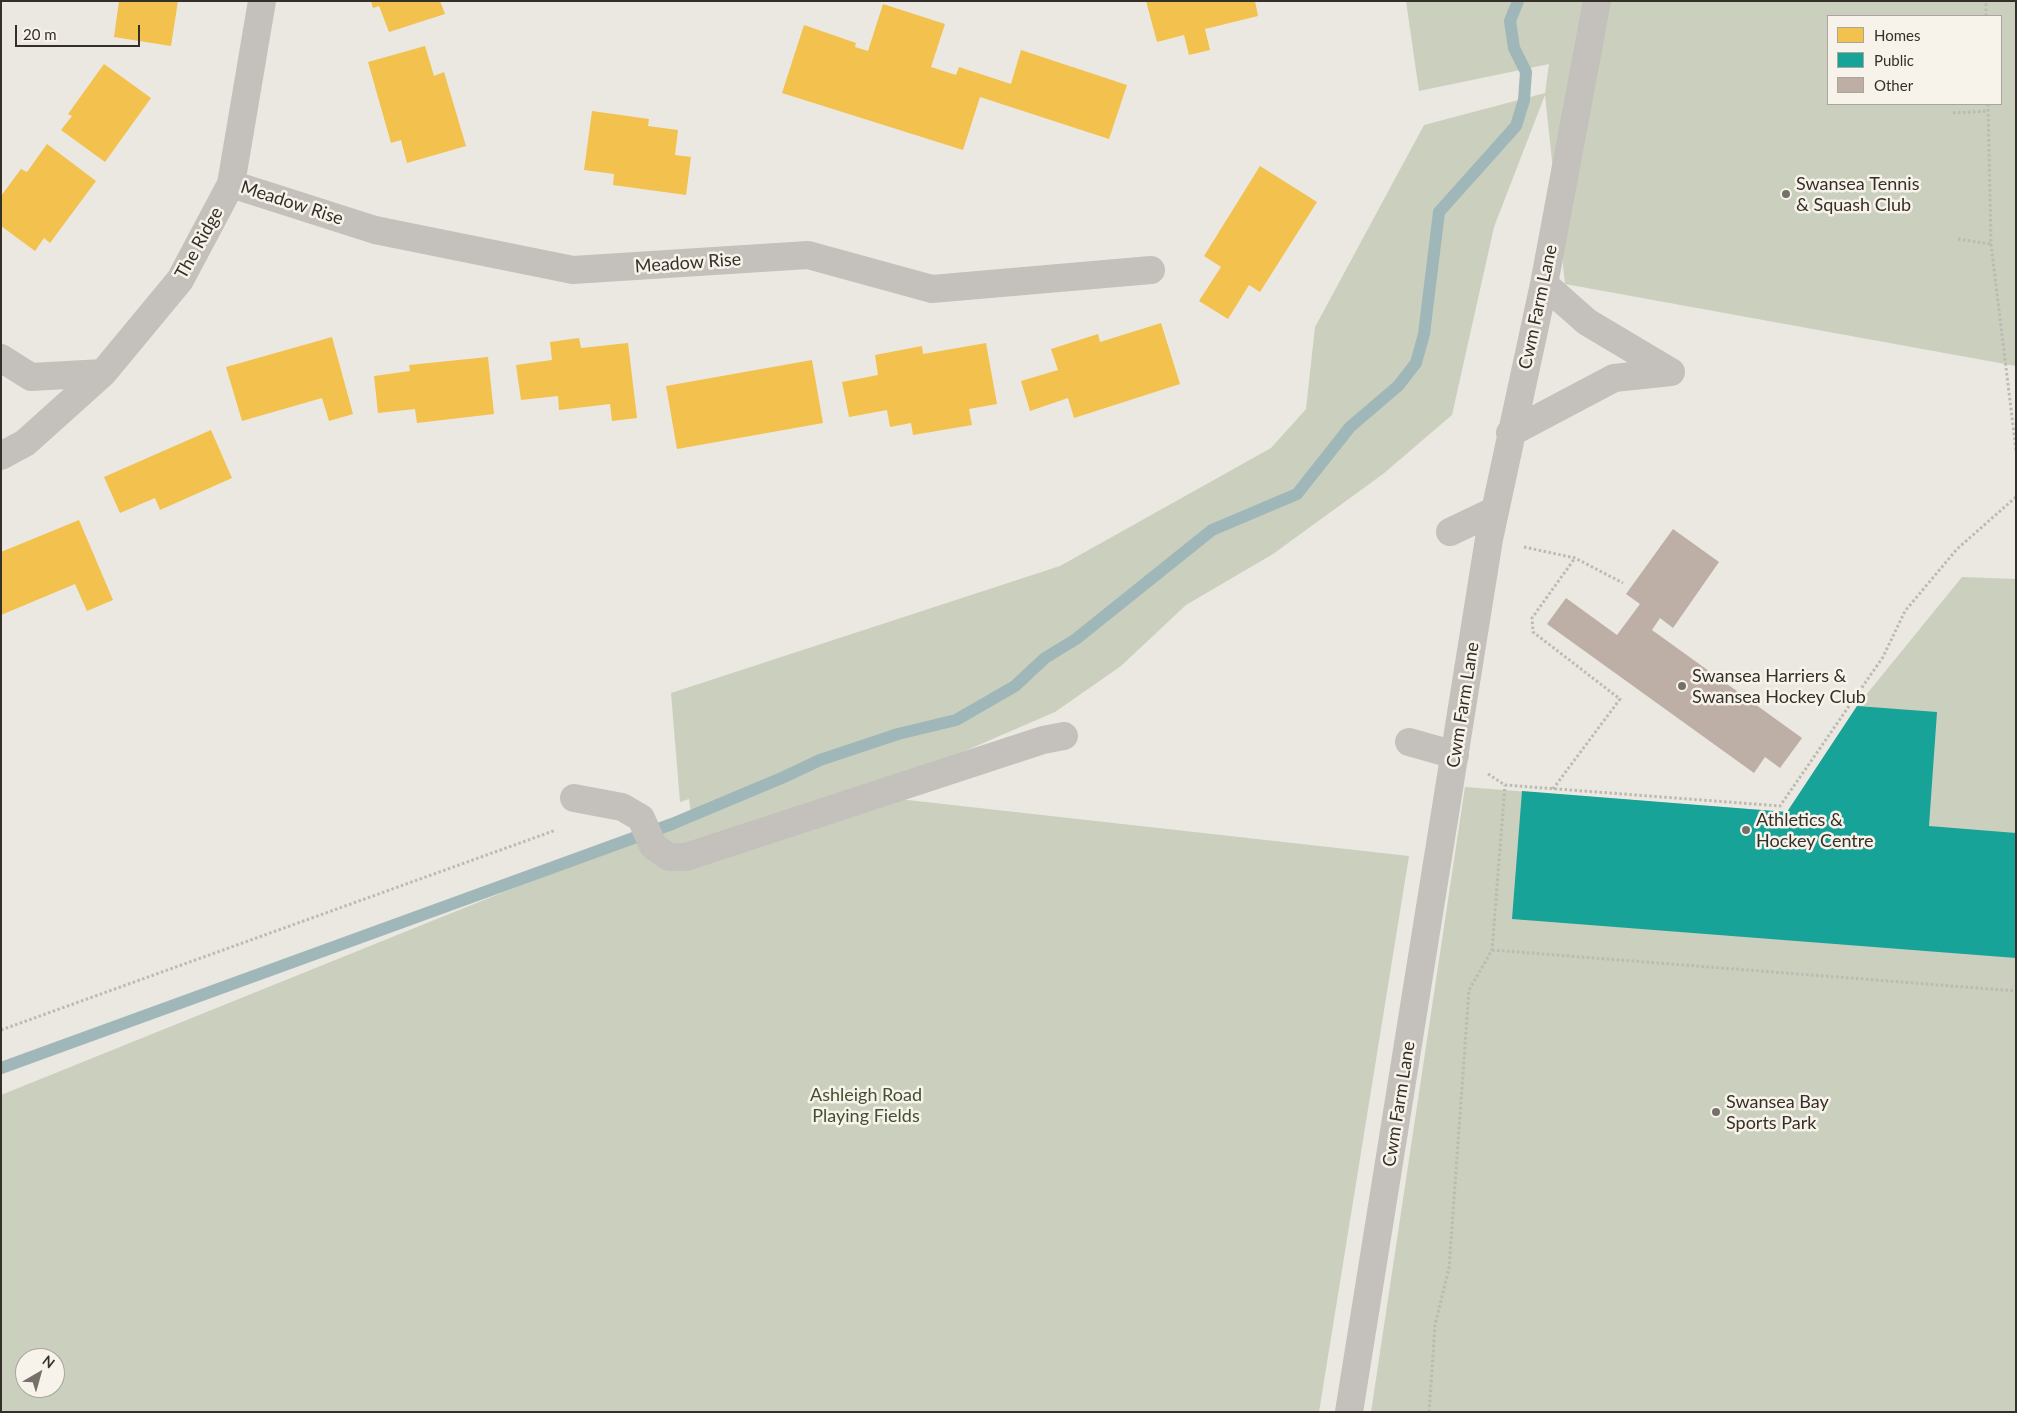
<!DOCTYPE html>
<html>
<head>
<meta charset="utf-8">
<style>
  body { margin:0 }
  #map { position:relative; width:2017px; height:1413px; overflow:hidden; background:#ebe8e2; font-family:Lato,sans-serif }
  canvas { display:block }
  .frame { position:absolute; inset:0; border:2px solid #352f29; pointer-events:none }
  .legend { position:absolute; left:1827px; top:15px; width:175px; height:90px; box-sizing:border-box; background:#f8f3ea; border:1px solid #aaa59d; margin:0; padding:6px 9px; list-style:none; font-size:15px; color:#352f29 }
  .legend li { display:flex; align-items:center; gap:10px; height:25px }
  .legend b { width:25px; border:1px solid #aaa59d }
  .north { position:absolute; left:15px; top:1348px; width:50px; height:50px; box-sizing:border-box; background:#f8f3ea; border:1px solid #aaa59d; border-radius:50%; rotate:38deg; font-size:14px; font-weight:700; line-height:20px; text-align:center; color:#352f29 }
  .north::after { content:''; display:block; margin:auto; width:18px; height:22px; background:#75706a; clip-path:polygon(50% 0,100% 100%,50% 72%,0 100%) }
  .scale { position:absolute; left:15px; top:25px; width:125px; height:22px; box-sizing:border-box; border:2px solid #352f29; border-top:0; padding-left:6px; font-size:15px; line-height:18px; white-space:nowrap; color:#352f29; -webkit-text-stroke:4px #f8f3ea; paint-order:stroke }
</style>
</head>
<body>
<div id="map">
<canvas width="2017" height="1413"></canvas>
<div class="frame"></div>
<ul class="legend">
<li><b style="height:14px;background:#f2c14e"></b>Homes</li>
<li><b style="height:14px;background:#17a398"></b>Public</li>
<li><b style="height:14px;background:#bdafa6"></b>Other</li>
</ul>
<div class="north">N</div>
<div class="scale">20 m</div>
</div>
<script>
const context = document.querySelector('canvas').getContext('2d');
context.lineJoin = 'round';
function fillPath(path, color) {
  context.fillStyle = color;
  context.fill(path, 'evenodd');
}
function strokePath(path, color, width, dash) {
  context.strokeStyle = color;
  context.lineWidth = width;
  context.lineCap = dash ? 'butt' : 'round';
  context.setLineDash(dash || []);
  context.stroke(path);
}
function label(font, color, halo, rows, align = 'center') {
  context.font = font + ' Lato,sans-serif';
  context.lineWidth = 5;
  context.setLineDash([]);
  context.textBaseline = 'middle';
  context.strokeStyle = halo;
  context.fillStyle = color;
  for (const [text, x, y, turn = 0] of rows) {
    context.save();
    context.translate(x, y);
    context.rotate((+turn || 0) * Math.PI / 180);
    context.textAlign = isNaN(turn) ? turn : align;
    if (halo) context.strokeText(text, 0, 0);
    context.fillText(text, 0, 0);
    context.restore();
  }
}
const green = new Path2D(`
  M1406 1H2016V366L1565 284 1545 95 1494 227 1452 415 1383 474 1273 554 1186 605 1121 666 1055 712 863 795 1409 856 1319 1412H1V1095L672 824 692 821 689 799 680 802 671 693 1060 566 1271 448 1306 409 1315 327 1424 125 1545 93 1549 64 1419 91ZM1828 16H2001V104H1828ZM25 1358H55V1388H25Z
  M1962 577 2016 579V1412H1371L1465 787 1787 812 1857 706Z`);
const homes = new Path2D(`
  M119 1H178L171 46 114 37Z
  M371 1H440L445 14 389 32 379 6 373 8Z
  M1146 1H1255L1258 16 1205 29 1210 50 1189 55 1184 35 1157 42Z
  M883 4 945 24 931 67 956 75 959 67 1011 84 1021 50 1127 85 1109 139 980 97 963 150 782 93 804 25 856 43 855 47 868 51Z
  M425 46 434 76 444 72 466 146 407 163 401 140 391 143 368 62Z
  M104 64 151 98 105 162 61 130 72 116 68 114Z
  M592 111 649 119 648 126 678 130 675 155 691 157 686 195 613 185 614 174 584 170Z
  M47 144 96 181 50 243 44 238 35 251 1 226V196L21 169 27 172Z
  M1260 166 1317 202 1260 292 1249 285 1228 319 1199 301 1221 267 1204 256Z
  M1161 323 1180 384 1074 418 1068 398 1030 411 1021 381 1058 370 1051 349 1098 334 1100 342Z
  M332 337 353 414 329 421 322 398 242 421 226 367Z
  M579 338 581 348 628 343 637 418 612 421 610 404 559 410 558 396 521 400 516 365 552 360 550 342Z
  M986 343 997 404 969 409 972 425 913 435 911 423 890 427 887 410 849 417 842 382 878 375 875 355 922 346 923 354Z
  M488 357 494 414 417 423 415 409 378 413 374 376 410 371 409 365Z
  M812 360 823 423 677 449 666 386Z
  M211 430 232 478 160 510 155 498 120 513 104 477Z
  M79 520 113 600 87 611 75 584 1 615V552Z`);
const public = new Path2D(`
  M1857 706 1937 712 1929 826 2016 833V958L1512 919 1522 791 1787 812Z`);
const stream = new Path2D(`
  M1 1068 672 824 784 777 820 760 898 734 956 720 1015 686 1045 658 1076 639 1212 530 1297 494 1350 427 1398 386 1416 363 1424 334 1439 212 1516 126 1524 100 1526 72 1514 48 1510 21 1518 1`);
const building = new Path2D(`
  M1673 529 1719 562 1673 628 1660 618 1652 630 1802 738 1780 768 1765 757 1754 773 1547 624 1566 598 1617 635 1640 604 1626 594Z`);
const path = new Path2D(`
  M1986 16V1
  M1988 104 1991 244 2016 450
  M1953 113 1988 111
  M1958 239 1991 244
  M1524 547 1575 558 1623 583
  M1488 774 1505 785 1780 806 1883 657 1905 611 1957 549 2016 497
  M1553 789 1620 699 1533 632 1532 618 1575 558
  M1492 950 2016 991
  M1 1030 556 830
  M1429 1412 1435 1325 1449 1268 1469 990 1492 950 1505 785`);
const minor = new Path2D(`
  M231 184 375 230 573 270 808 255 932 289 1151 270
  M1544 284 1587 322 1671 372
  M1 358 31 377 103 373 25 443 1 456
  M103 373 180 280 231 184 262 1
  M1510 433 1614 378 1671 372
  M1450 532 1494 511
  M1409 742 1455 755
  M574 798 622 807 641 818 653 846 669 857H686L1043 740 1064 736
  M1349 1412 1489 539 1544 284 1597 1`);
const markers = [
  [1786,194,5,"#75706a"],
  [1682,686,5,"#75706a"],
  [1746,830,5,"#75706a"],
  [1716,1112,5,"#75706a"]
];
const poiNames = [
  ["Swansea Tennis",1796,184],
  ["& Squash Club",1796,205],
  ["Swansea Harriers &",1692,676],
  ["Swansea Hockey Club",1692,697],
  ["Athletics &",1756,820],
  ["Hockey Centre",1756,841],
  ["Swansea Bay",1726,1102],
  ["Sports Park",1726,1123]
];
const streetNames = [
  ["Meadow Rise",292,203,18],
  ["The Ridge",199,243,-61],
  ["Meadow Rise",688,263,-4],
  ["Cwm Farm Lane",1538,307,-78],
  ["Cwm Farm Lane",1463,705,-81],
  ["Cwm Farm Lane",1399,1104,-81]
];
const parkNames = [
  ["Ashleigh Road",866,1095],
  ["Playing Fields",866,1116]
];
fillPath(green, '#cad0bd');
fillPath(homes, '#f2c14e');
fillPath(public, '#17a398');
strokePath(stream, '#a0b7ba', 12);
fillPath(building, '#bdafa6');
strokePath(path, '#bdb9b3', 3, [2.5, 2.5]);
strokePath(minor, '#c4c0bb', 28);
for (const [x, y, r, color] of markers) {
  const dot = new Path2D();
  dot.arc(x, y, r, 0, 2 * Math.PI);
  context.fillStyle = color;
  context.fill(dot);
  strokePath(dot, '#f8f3ea', 2);
}
label('18px', '#352f29', '#f8f3ea', poiNames, 'left');
label('18px', '#352f29', '#f8f3ea', streetNames);
label('18px', '#405030', '#f8f3ea', parkNames);
</script>
</body>
</html>
